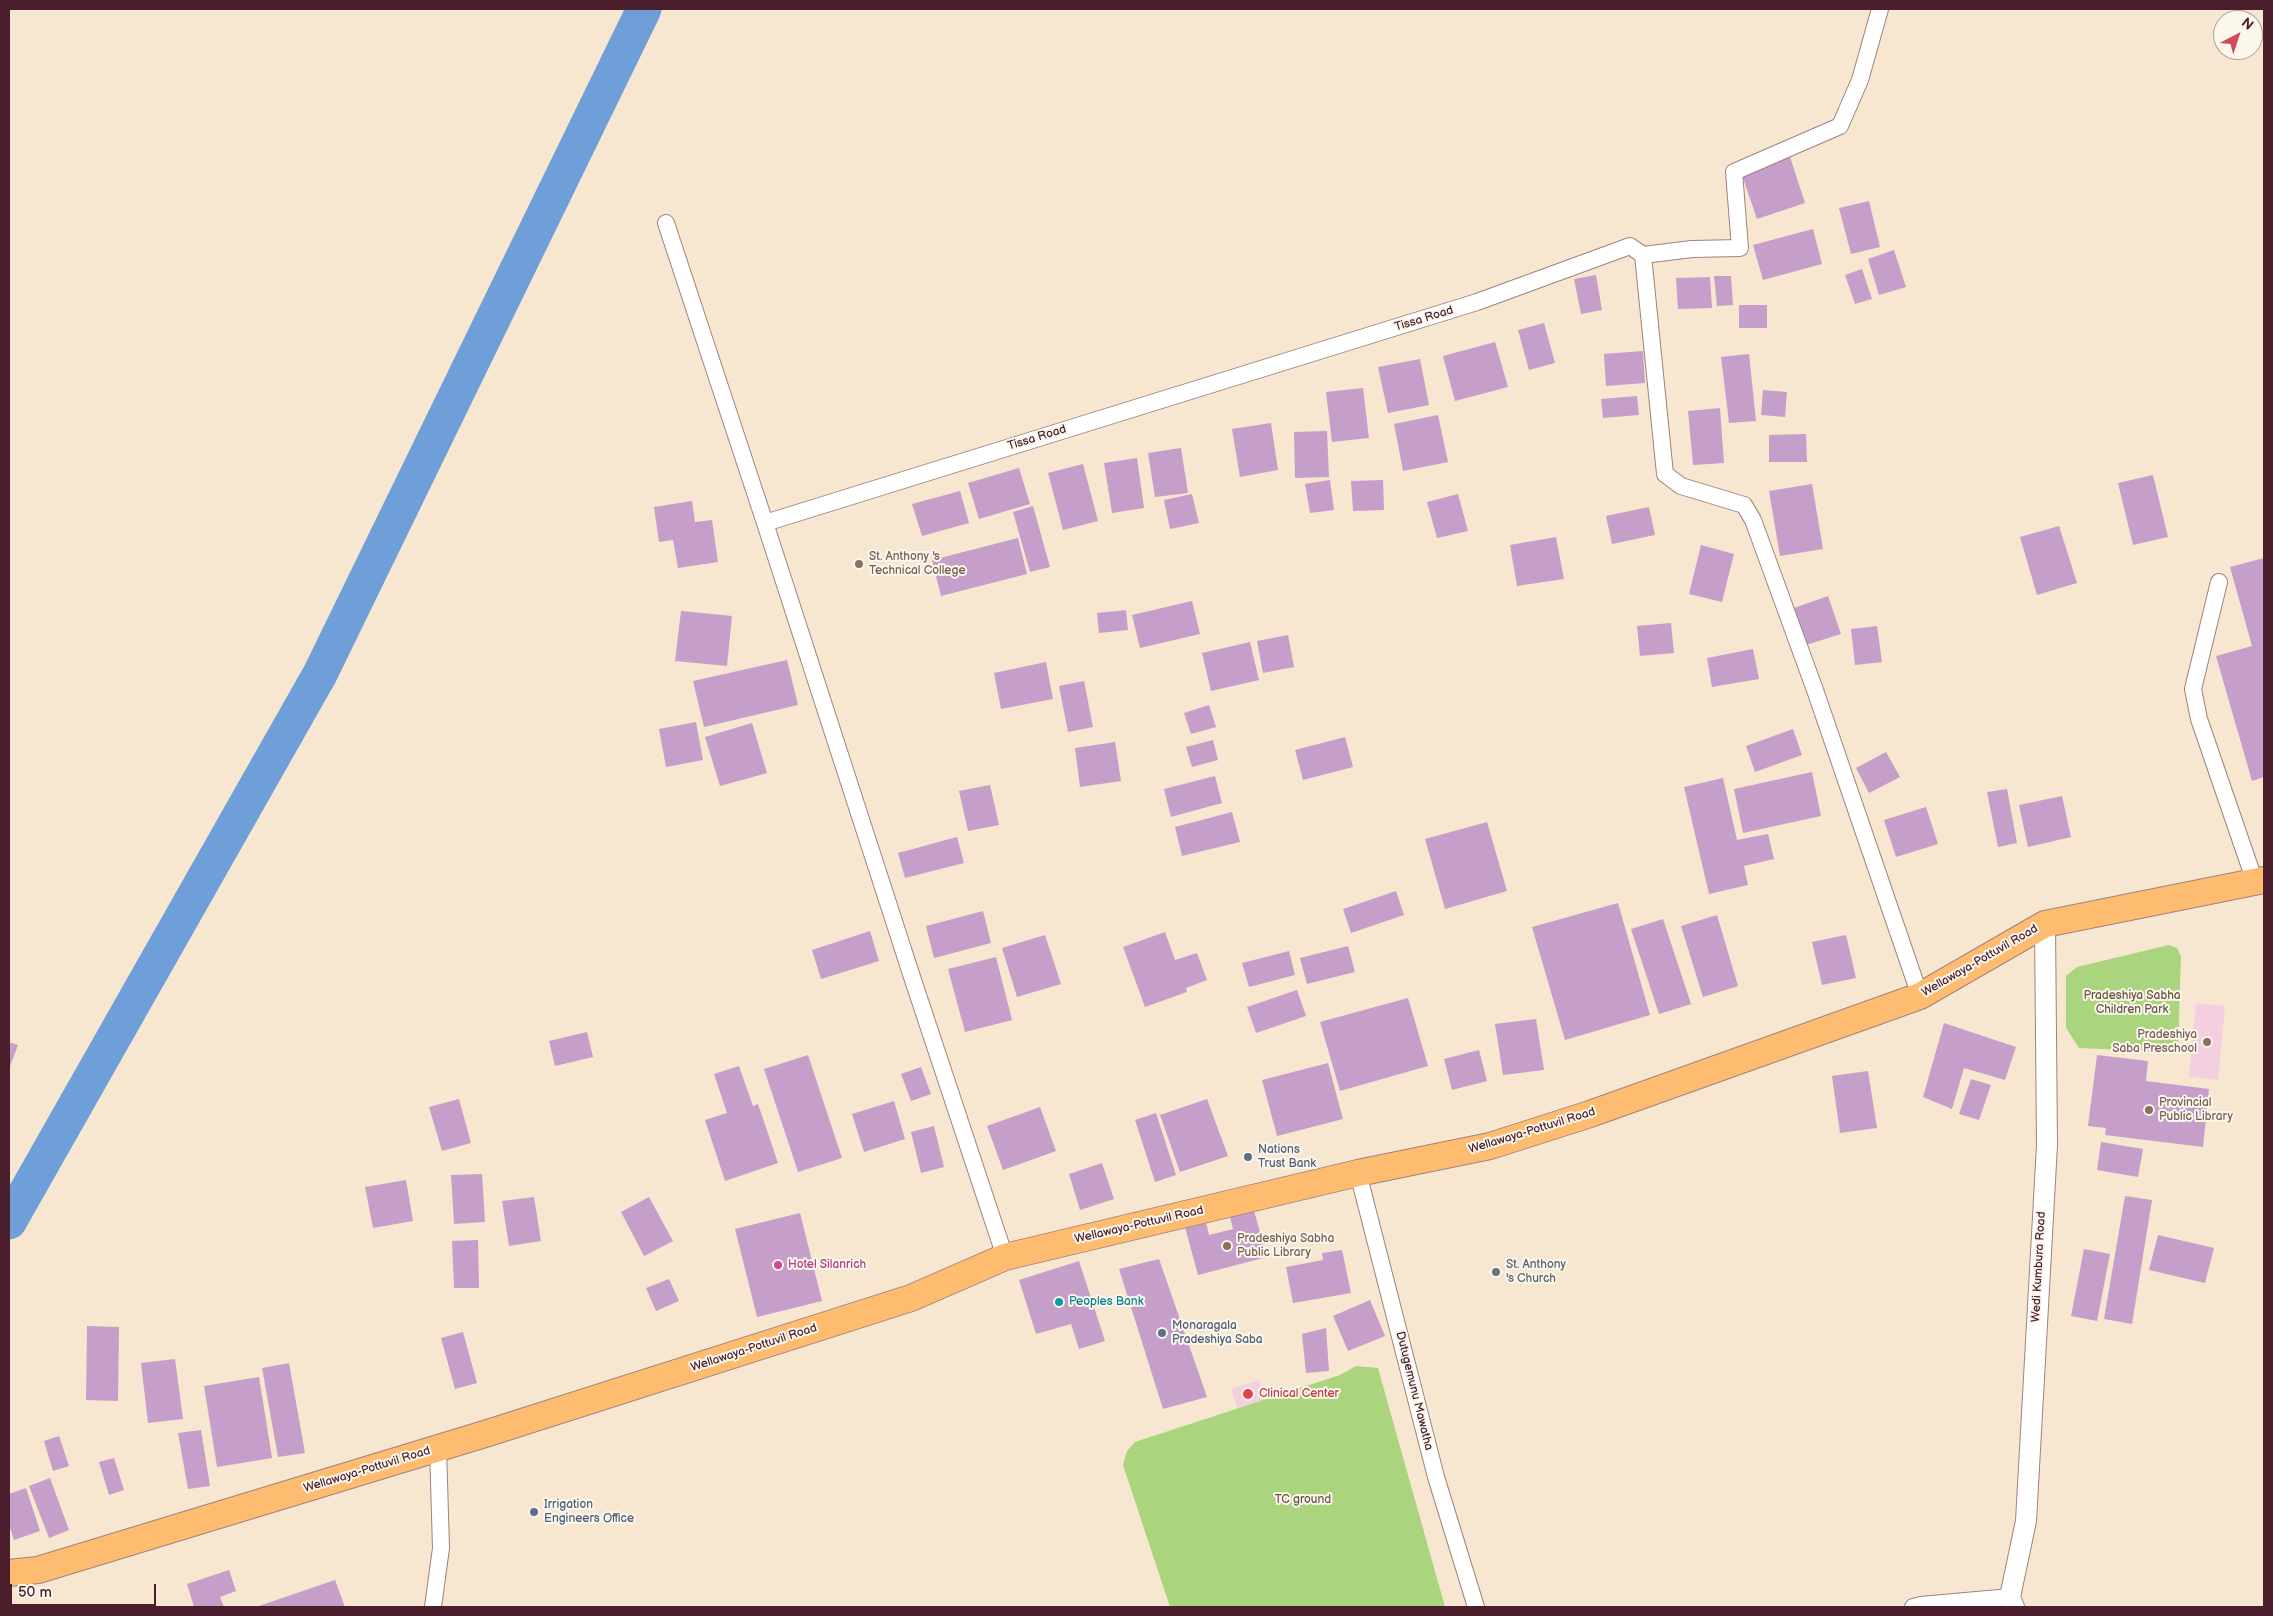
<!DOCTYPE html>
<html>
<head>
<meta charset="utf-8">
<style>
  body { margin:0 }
  #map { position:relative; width:2273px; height:1616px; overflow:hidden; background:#f7e6d0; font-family:"Balsamiq Sans",sans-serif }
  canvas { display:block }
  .frame { position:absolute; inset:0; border:10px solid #4a1f2b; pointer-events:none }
  .north { position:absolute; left:2213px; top:10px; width:50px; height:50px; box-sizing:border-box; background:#fbf7ec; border:1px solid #b4a19f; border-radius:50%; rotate:40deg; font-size:14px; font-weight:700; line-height:20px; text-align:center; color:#4a1f2b }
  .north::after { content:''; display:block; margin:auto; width:18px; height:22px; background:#d1495b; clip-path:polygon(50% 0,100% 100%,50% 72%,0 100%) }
  .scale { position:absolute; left:10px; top:1584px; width:146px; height:22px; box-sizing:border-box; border:2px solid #4a1f2b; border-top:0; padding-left:6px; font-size:15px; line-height:18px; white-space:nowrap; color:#4a1f2b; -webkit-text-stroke:4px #fbf7ec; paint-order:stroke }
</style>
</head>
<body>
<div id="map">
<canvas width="2273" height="1616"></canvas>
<div class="frame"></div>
<div class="north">N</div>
<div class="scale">50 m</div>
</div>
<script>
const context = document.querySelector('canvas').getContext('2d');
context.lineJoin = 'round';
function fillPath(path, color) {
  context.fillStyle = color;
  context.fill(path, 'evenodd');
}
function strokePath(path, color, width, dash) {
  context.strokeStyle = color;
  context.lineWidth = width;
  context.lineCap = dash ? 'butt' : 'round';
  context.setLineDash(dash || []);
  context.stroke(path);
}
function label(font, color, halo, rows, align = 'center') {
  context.font = font + ' "Balsamiq Sans",sans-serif';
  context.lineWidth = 4;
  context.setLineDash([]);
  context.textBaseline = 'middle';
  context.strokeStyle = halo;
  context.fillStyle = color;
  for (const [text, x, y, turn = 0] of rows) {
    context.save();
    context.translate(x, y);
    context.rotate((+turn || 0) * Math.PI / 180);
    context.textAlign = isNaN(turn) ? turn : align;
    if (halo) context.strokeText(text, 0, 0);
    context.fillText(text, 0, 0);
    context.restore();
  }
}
const built = new Path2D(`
  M2196 1003 2225 1006 2218 1080 2189 1077Z
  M1259 1380 1265 1400 1237 1408 1231 1389Z`);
const green = new Path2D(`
  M2169 945 2177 948 2181 956 2178 1046 2170 1052 2079 1048 2066 1028V976L2077 967Z
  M1356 1366 1378 1368 1445 1607H1170L1123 1465 1127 1451 1135 1442 1340 1375Z`);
const river = new Path2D(`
  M9 1222 320 674 644 9`);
const building = new Path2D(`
  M1790 157 1805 203 1757 219 1741 172Z
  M1869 201 1880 247 1851 254 1839 208Z
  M1813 229 1822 264 1763 280 1753 245Z
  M1894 250 1906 287 1879 295 1868 259Z
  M1862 269 1872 299 1855 304 1845 275Z
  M1596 275 1602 310 1581 314 1574 279Z
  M1714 276H1731L1733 305 1717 306Z
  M1710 277 1712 308 1678 309 1676 278Z
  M1739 305H1767V328H1739Z
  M1544 323 1555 363 1529 370 1518 330Z
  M1495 342 1508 387 1455 401 1443 356Z
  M1643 351 1645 383 1606 386 1604 354Z
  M1749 354 1756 421 1729 423 1721 357Z
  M1420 359 1429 405 1388 413 1378 367Z
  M1363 388 1369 438 1332 442 1326 392Z
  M1763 390 1787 392 1785 417 1761 415Z
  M1637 396 1639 415 1603 418 1601 399Z
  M1720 408 1724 463 1693 465 1688 411Z
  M1438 415 1448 462 1403 471 1394 424Z
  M1271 423 1278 470 1240 477 1232 429Z
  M1327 431 1329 477 1295 478 1294 432Z
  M1806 434 1807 462H1769V435Z
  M1181 448 1188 493 1155 497 1148 453Z
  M1137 458 1144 508 1112 513 1104 463Z
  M1083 464 1098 521 1063 530 1048 473Z
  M1019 468 1030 504 979 519 968 483Z
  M2153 475 2168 537 2133 545 2118 483Z
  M1330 480 1334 510 1310 513 1305 484Z
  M1383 480 1384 510 1353 511 1351 481Z
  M1812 484 1823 549 1780 556 1769 491Z
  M960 491 969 523 922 536 912 504Z
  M1192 494 1199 523 1170 529 1164 500Z
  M1458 494 1468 531 1437 538 1427 502Z
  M692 501 695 522 712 520 718 562 678 568 673 540 659 542 654 507Z
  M1033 506 1050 567 1030 572 1013 512Z
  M1649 507 1655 535 1612 544 1606 516Z
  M2059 526 2077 583 2037 595 2020 537Z
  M1556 537 1564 579 1517 586 1510 545Z
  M1018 538 1027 574 941 596 932 560Z
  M1701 545 1734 554 1722 602 1689 594Z
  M2264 558V777L2252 781 2216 656 2252 646 2230 567Z
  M1828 596 1841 634 1806 645 1794 608Z
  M1192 601 1200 634 1140 648 1132 615Z
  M1126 610 1128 630 1099 633 1097 613Z
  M681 611 732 616 727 666 675 661Z
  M1671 623 1674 653 1640 656 1637 626Z
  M1877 626 1882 662 1855 665 1851 629Z
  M1288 635 1294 667 1263 673 1257 641Z
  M1250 642 1259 680 1211 691 1202 653Z
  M1753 649 1759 679 1712 687 1707 658Z
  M787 660 798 705 704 727 693 681Z
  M1046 662 1053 699 1001 709 994 673Z
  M1084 681 1093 727 1068 732 1059 686Z
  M1209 705 1216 727 1191 734 1184 713Z
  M696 722 703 760 666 767 659 729Z
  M752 723 767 773 720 786 705 737Z
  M1793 729 1802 755 1755 772 1746 746Z
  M1345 737 1353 767 1303 780 1295 750Z
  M1213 740 1218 760 1192 767 1186 747Z
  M1115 742 1121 781 1080 787 1075 748Z
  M1886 752 1900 777 1869 793 1856 768Z
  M1812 772 1821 816 1743 833 1734 789Z
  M1215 776 1222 803 1171 817 1164 789Z
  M1723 778 1737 840 1768 834 1774 859 1744 866 1748 885 1709 894 1684 787Z
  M990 785 999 825 968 831 959 791Z
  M2007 789 2017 843 1998 847 1987 792Z
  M2062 796 2071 837 2028 847 2019 805Z
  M1926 807 1938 844 1896 857 1884 820Z
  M1232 812 1240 842 1182 856 1175 827Z
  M1487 822 1507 891 1445 909 1425 839Z
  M957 837 964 863 905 878 898 853Z
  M1396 891 1404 915 1351 933 1343 909Z
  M1618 903 1650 1015 1565 1040 1532 927Z
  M983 911 991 943 934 958 926 926Z
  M1717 915 1738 986 1703 997 1681 926Z
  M1663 919 1691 1004 1659 1014 1631 929Z
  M870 931 879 961 821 979 812 950Z
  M1165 932 1175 960 1197 953 1207 980 1186 988 1187 992 1145 1007 1123 947Z
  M1045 935 1061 984 1017 997 1002 948Z
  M1846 935 1856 978 1822 985 1812 942Z
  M1348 946 1355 972 1307 984 1300 958Z
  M1289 951 1295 975 1249 987 1242 963Z
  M996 957 1012 1020 965 1032 948 969Z
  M1297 990 1306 1016 1256 1033 1247 1007Z
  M1408 998 1428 1066 1340 1091 1320 1022Z
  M1536 1019 1544 1070 1503 1075 1495 1024Z
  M1944 1023 2016 1047 2005 1080 1964 1068 1952 1109 1923 1097Z
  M587 1032 593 1057 555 1066 549 1041Z
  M9 1042 18 1045 9 1069Z
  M1479 1050 1487 1081 1452 1090 1444 1059Z
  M808 1055 842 1158 798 1172 764 1069Z
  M2097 1055 2148 1061 2146 1081 2209 1089 2203 1147 2105 1135 2106 1128 2088 1126Z
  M1328 1063 1343 1119 1277 1136 1262 1080Z
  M739 1066 753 1106 758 1104 778 1163 725 1181 705 1120 727 1113 714 1074Z
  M921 1067 931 1094 911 1101 901 1074Z
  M1868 1071 1877 1128 1840 1133 1832 1076Z
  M1971 1079 1991 1085 1979 1120 1959 1114Z
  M459 1099 471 1143 442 1151 429 1107Z
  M1207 1099 1228 1156 1180 1172 1160 1115Z
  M894 1101 905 1139 864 1152 852 1114Z
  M1040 1107 1056 1151 1003 1170 987 1126Z
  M1156 1113 1176 1175 1155 1182 1135 1120Z
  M934 1126 944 1167 921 1173 911 1132Z
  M2101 1142 2143 1149 2138 1177 2097 1170Z
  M1102 1163 1114 1199 1080 1210 1069 1174Z
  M482 1174 485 1222 454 1224 451 1175Z
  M406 1180 413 1221 373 1228 365 1187Z
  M2125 1196 2152 1200 2132 1324 2104 1319Z
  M534 1197 541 1241 509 1246 502 1201Z
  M649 1197 673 1241 644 1256 621 1212Z
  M1253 1207 1267 1257 1198 1275 1185 1227 1206 1222 1209 1235 1233 1229 1229 1213Z
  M800 1213 822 1301 757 1317 735 1229Z
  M2158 1235 2214 1248 2205 1283 2149 1270Z
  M478 1240 479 1288H454L452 1241Z
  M2084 1249 2110 1254 2097 1321 2071 1316Z
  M1342 1250 1351 1293 1293 1303 1286 1267 1323 1260 1322 1253Z
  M1159 1259 1207 1397 1163 1409 1119 1269Z
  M1079 1261 1105 1341 1079 1349 1071 1324 1036 1334 1019 1280Z
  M669 1279 679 1301 656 1311 646 1288Z
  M1370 1300 1385 1336 1348 1351 1333 1316Z
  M87 1326 119 1327 118 1401 86 1400Z
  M1326 1328 1329 1371 1306 1373 1302 1334Z
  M463 1332 477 1383 455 1389 441 1338Z
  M175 1359 183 1419 148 1423 141 1363Z
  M289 1363 305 1453 278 1457 262 1368Z
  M259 1377 272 1458 217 1467 204 1386Z
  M201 1430 210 1486 188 1489 178 1433Z
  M59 1436 69 1466 53 1471 44 1441Z
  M114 1458 124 1490 109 1495 99 1462Z
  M50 1478 69 1530 49 1538 29 1486Z
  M26 1488 40 1531 14 1540 9 1525V1494Z
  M229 1570 236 1591 220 1597 224 1607H194L187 1584Z
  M335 1580 345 1607H256Z`);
const minor = new Path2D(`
  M666 223 765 523 1477 302 1630 246 1643 255 1665 474 1681 486 1744 505 1753 520 1815 690 1920 996
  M1643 255 1692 249 1740 248 1734 172 1840 126 1860 80 1880 9
  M765 523 913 980 1005 1257
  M2219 582 2193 689 2199 719 2255 882
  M1358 1173 1436 1477 1476 1607
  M433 1607 441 1548 438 1448
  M1913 1607 1921 1605 2010 1597`);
const tertiary = new Path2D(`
  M2014 1607 2010 1597 2026 1521 2047 1145 2045 924`);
const trunk = new Path2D(`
  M9 1573 38 1570 488 1433 911 1298 1005 1257 1358 1173 1490 1146 1590 1114 1920 996 2045 924 2264 880`);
const markers = [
  [859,564,5,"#8d6e63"],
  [2207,1042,5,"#8d6e63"],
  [2149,1110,5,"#8d6e63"],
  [1248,1157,5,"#5c6f8a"],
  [1227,1246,5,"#8d6e63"],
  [778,1265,5,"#d1479c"],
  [1496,1272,5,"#6b7280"],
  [1059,1302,5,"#0f9aa8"],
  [1162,1333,5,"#5c6f8a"],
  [1248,1394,6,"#e0444e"],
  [534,1512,5,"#5c6f8a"]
];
const streetNames = [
  ["Tissa Road",1424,319,-17],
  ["Tissa Road",1037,438,-17],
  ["Wellawaya-Pottuvil Road",1980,961,-30],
  ["Wellawaya-Pottuvil Road",1532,1131,-17],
  ["Wellawaya-Pottuvil Road",1139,1225,-13],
  ["Wedi Kumbura Road",2039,1267,-87],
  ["Wellawaya-Pottuvil Road",754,1348,-18],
  ["Dutugemunu Mawatha",1414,1391,76],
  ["Wellawaya-Pottuvil Road",367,1470,-17]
];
const educationNames = [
  ["St. Anthony 's",869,557],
  ["Technical College",869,571],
  ["Pradeshiya",2197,1035,"right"],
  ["Saba Preschool",2197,1049,"right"],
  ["Provincial",2159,1103],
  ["Public Library",2159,1117],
  ["Pradeshiya Sabha",1237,1239],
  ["Public Library",1237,1253]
];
const parkNames = [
  ["Pradeshiya Sabha",2132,996],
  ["Children Park",2132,1010],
  ["TC ground",1303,1500]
];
const serviceNames = [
  ["Nations",1258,1150],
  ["Trust Bank",1258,1164],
  ["Monaragala",1172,1326],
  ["Pradeshiya Saba",1172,1340],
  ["Irrigation",544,1505],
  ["Engineers Office",544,1519]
];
const hotelNames = [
  ["Hotel Silanrich",788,1265]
];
const worshipNames = [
  ["St. Anthony",1506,1265],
  ["'s Church",1506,1279]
];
const cultureNames = [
  ["Peoples Bank",1069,1302]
];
const healthNames = [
  ["Clinical Center",1259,1394]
];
fillPath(built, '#f3cfdf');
fillPath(green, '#abd47f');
strokePath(river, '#6e9fd8', 35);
fillPath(building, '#c59fca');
strokePath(minor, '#a0827e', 18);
strokePath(tertiary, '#a0827e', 22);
strokePath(trunk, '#a0827e', 28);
strokePath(minor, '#fff', 16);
strokePath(tertiary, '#fff', 20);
strokePath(trunk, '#febc70', 26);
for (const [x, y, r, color] of markers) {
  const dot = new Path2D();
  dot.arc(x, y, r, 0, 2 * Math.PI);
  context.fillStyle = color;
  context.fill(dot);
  strokePath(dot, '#fbf7ec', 2);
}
label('12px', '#4a1f2b', '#fbf7ec', streetNames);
label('12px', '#785e54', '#fbf7ec', educationNames, 'left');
label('12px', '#675544', '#fbf7ec', parkNames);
label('12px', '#4e5e75', '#fbf7ec', serviceNames, 'left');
label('12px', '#b23c85', '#fbf7ec', hotelNames, 'left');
label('12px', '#5b616d', '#fbf7ec', worshipNames, 'left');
label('12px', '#0d838f', '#fbf7ec', cultureNames, 'left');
label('12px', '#be3a42', '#fbf7ec', healthNames, 'left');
</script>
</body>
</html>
